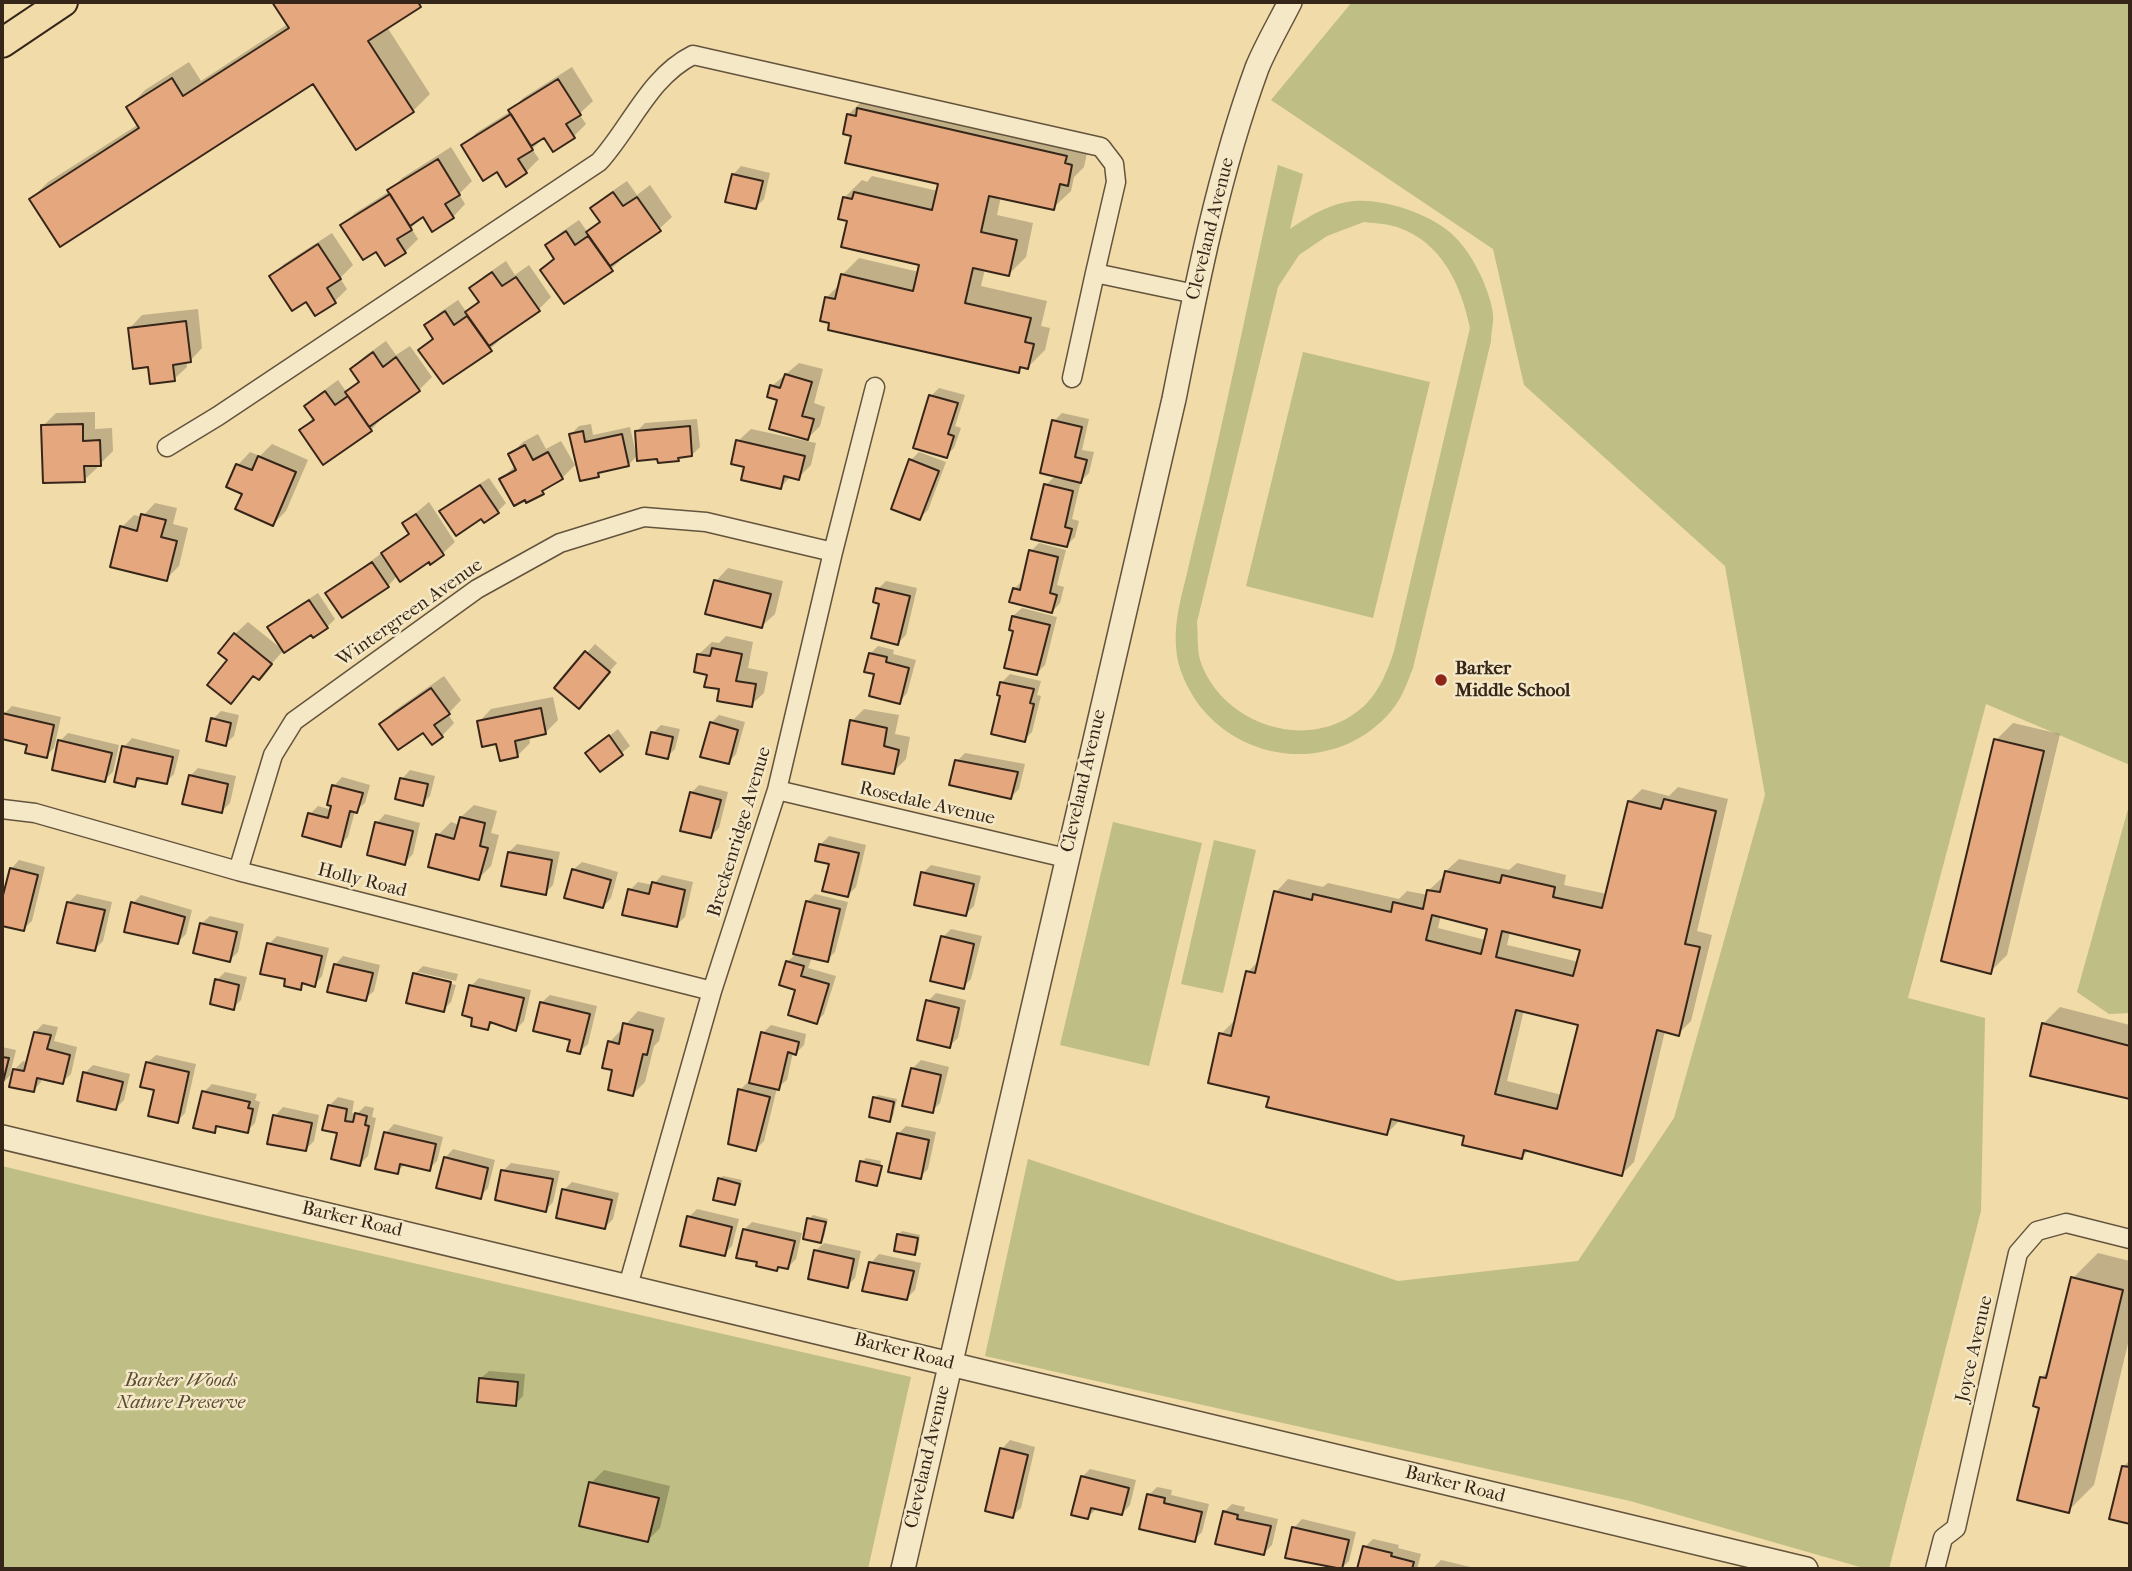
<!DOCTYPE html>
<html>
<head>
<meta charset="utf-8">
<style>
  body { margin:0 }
  #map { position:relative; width:2132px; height:1571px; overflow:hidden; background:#f0dba9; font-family:"IM FELL French Canon",serif }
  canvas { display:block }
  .frame { position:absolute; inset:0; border:4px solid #362619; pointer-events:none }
</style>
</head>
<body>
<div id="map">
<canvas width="2132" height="1571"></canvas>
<div class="frame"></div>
</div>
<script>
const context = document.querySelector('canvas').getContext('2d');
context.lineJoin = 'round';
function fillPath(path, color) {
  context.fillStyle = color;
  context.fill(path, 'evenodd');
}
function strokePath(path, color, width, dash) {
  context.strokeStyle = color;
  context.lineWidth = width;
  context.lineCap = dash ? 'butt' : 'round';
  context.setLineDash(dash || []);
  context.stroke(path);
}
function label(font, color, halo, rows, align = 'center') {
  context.font = font + ' "IM FELL French Canon",serif';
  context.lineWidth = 5;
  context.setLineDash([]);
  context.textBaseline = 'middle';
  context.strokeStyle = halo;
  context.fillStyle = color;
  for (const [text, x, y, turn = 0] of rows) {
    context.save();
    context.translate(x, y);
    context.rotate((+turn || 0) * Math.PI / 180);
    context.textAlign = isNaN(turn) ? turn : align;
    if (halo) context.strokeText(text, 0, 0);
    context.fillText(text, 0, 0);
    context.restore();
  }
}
const green = new Path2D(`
  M1352 2H2130V765L1986 704 1908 998 1985 1018 1981 1211 1889 1569H1867L1630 1501 985 1356 1028 1159 1398 1281 1578 1261 1674 1118 1765 795 1725 566 1524 385 1493 249 1271 100Z
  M1278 165 1303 174 1290 229C1308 217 1325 206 1347 202 1380 196 1433 214 1456 238 1473 255 1490 290 1493 314 1494 322 1491 332 1491 341L1413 668C1407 683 1402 698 1392 710 1341 772 1247 767 1199 705 1187 688 1177 668 1176 647 1174 620 1182 594 1188 569 1195 538 1203 507 1210 476 1234 373 1255 269 1278 165ZM1364 222C1374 223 1387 224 1397 227 1442 242 1461 285 1470 328L1394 651C1388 670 1380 689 1367 703 1315 756 1222 727 1200 660 1197 649 1198 634 1197 622L1278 287 1299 255 1327 236Z
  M1303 352 1430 382 1373 618 1246 586Z
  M2130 802V1013L2109 1014 2077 992Z
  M1113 822 1202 843 1149 1066 1060 1045Z
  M1214 840 1256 850 1223 993 1181 984Z
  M2 1166 199 1214 911 1377 868 1569H2Z`);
const shadow = new Path2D(`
  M274 2H424L387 27 430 94 413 111 356 147 313 81 31 199 48 182 139 124 129 107 145 90 189 62 201 81 288 24Z
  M572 67 593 101 579 114 586 124 573 137 545 136 532 149 539 159 526 172 498 170 464 146 476 133 511 111 523 98Z
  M866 97 1088 148 1084 167 1074 177 1071 191 1053 208 1001 196 997 215 1033 223 1026 257 1009 274 985 269 981 286 1047 301 1041 326 1050 328 1045 350 1028 367 1024 366 1018 372 831 322 827 297 840 284 842 275 859 258 919 272 921 264 849 220 845 197 862 180 867 182 872 176 938 191 940 182 853 135 845 133 849 114Z
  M451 147 472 181 459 194 465 204 453 217 424 215 411 228 418 239 405 252 377 250 343 225 355 213 390 191 402 178Z
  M741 166 770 173 764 199 755 208 733 175Z
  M627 181 637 195 650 185 672 217 659 229 623 255 624 257 611 269 542 270 555 257 547 246 560 233 579 220 588 233 601 220 593 208 605 196Z
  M332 233 353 265 340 278 347 289 335 301 306 300 272 276 284 264Z
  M506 261 515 275 529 265 551 297 538 310 502 335 503 337 490 349 421 350 434 337 426 326 439 313 458 300 467 313 479 300 472 289 484 276Z
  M198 309 202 348 190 361H186L187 367 174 379 150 365 130 328 142 315Z
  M386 341 396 355 410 346 432 377 419 390 382 415 383 417 371 430H301L314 417 307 406 319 394 338 380 347 393 360 380 352 369 365 356Z
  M799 363 823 369 814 403 825 407 820 426 805 441V438L772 386Z
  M939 388 965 395 955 426 961 428 954 448 946 456 931 396Z
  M95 412V429L112 428 113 451 100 464H96L97 468 84 480 43 426 56 413Z
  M1062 413 1089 419 1082 450 1094 452 1089 473 1081 481 1072 519 1079 521 1075 537 1067 545 1046 485 1056 475 1054 421Z
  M697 419 700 447 692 455H682L678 460 638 455 628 465 603 470 598 475 571 434 579 426 591 424 593 435 630 427 636 454 638 453 636 432 645 423Z
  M751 429 816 443 811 465 798 478 791 476 781 487 746 466 738 441Z
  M538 434 546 449 561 441 575 465 562 478 527 501 501 479 516 465 510 455 523 442Z
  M272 444 308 460 286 511 273 524 244 493 238 465 250 452 260 456Z
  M919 452 946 462 928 510 920 518 911 460Z
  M489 478 506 503 497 512 482 517 441 512 449 503Z
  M429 502 455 542 442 554 397 576 388 586 328 593 410 532 404 523Z
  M155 503 177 508 173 524 188 528 179 566 166 579 122 527 134 515 142 517Z
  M1039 543 1066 550 1057 585 1064 587 1060 603 1052 612 1014 589 1022 581 1031 551Z
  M728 568 783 581 775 614 762 626 716 581Z
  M886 581 917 588 906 635 898 643 878 589Z
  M318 593 335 619 327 627 312 633 283 651 259 678 255 674 231 701 229 659 235 634 248 622 283 650 269 628 277 620Z
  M1022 608 1057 617 1045 665 1037 673 1015 630 1013 616Z
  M726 636 753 642 748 668 768 672 764 693 751 705 709 673 699 654 712 642 719 643Z
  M595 644 617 663 586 698 556 688Z
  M878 646 894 650 893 654 916 660 907 693 899 702 876 673 870 654Z
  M1010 674 1041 681 1037 695 1041 696 1032 732 1024 740 1002 695 999 694 1002 682Z
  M444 676 461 700 448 714 454 723 442 736 423 730 382 724 394 711Z
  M553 697 558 720 545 733 529 736 530 743 517 756 497 742 479 722 491 709Z
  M12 706 61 717 54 748 46 756 29 744 2 737 4 714Z
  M864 709 899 715 895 734 910 737 906 759 893 772 852 721Z
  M221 711 239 715 234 736 225 744 213 719Z
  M719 715 745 722 736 754 728 763 711 723Z
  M2013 723 2060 734 2007 955 1990 972 1996 740Z
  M661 725 680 729 675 749 667 757 653 733Z
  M618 729 630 746 601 770 588 753Z
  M68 733 119 745 113 772 104 780 60 741Z
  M132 738 180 750 174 774 166 782 143 777 134 785 124 747Z
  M965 753 1025 764 1019 789 1011 797 957 761Z
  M198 768 236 776 230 803 222 811 190 776Z
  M410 770 435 776 430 796 422 804 402 779Z
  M342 777 370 785 365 803 355 811 348 837 340 845 310 814 318 806 332 810 334 786Z
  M699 785 728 792 719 828 711 836 691 793Z
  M1678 787 1728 799 1697 931 1712 935 1691 1021 1678 1034 1665 1031 1634 1162 1622 1174 1529 1150 1522 1157 1466 1135 1400 1120 1387 1133 1271 1096 1221 1034 1233 1022H1236L1248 972 1260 959 1276 892 1288 879 1323 887 1328 883 1399 899 1407 891 1428 895 1429 890 1442 878H1445L1446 871 1459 859 1509 870 1517 863 1566 875 1564 885 1607 894 1629 802 1642 789 1669 796ZM1441 915 1489 928 1486 940 1438 928ZM1510 932 1582 949 1579 962 1507 945ZM1524 1010 1580 1023 1562 1095 1507 1081Z
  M474 805 497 811 491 833 499 835 491 866 479 878 438 835 451 822 459 825 461 817Z
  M385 814 420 823 413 854 404 863 377 823Z
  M829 836 866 845 856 887 848 895 821 844Z
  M517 844 560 852 553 885 545 893 509 852Z
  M19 860 45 867 32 921 23 929 2 924V906L11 869Z
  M582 862 618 872 611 898 603 907 573 870Z
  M931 865 981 876 974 906 966 914 923 873Z
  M662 875 693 882 685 917 676 925 630 890 638 882 653 885Z
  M77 894 112 902 103 941 95 949 68 903Z
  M815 894 848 902 835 952 827 960 812 957 808 968 836 976 824 1014 816 1022 797 989 787 962 797 953 807 902Z
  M141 895 192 910 186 934 178 942 133 903Z
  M210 916 244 924 238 952 230 960 201 924Z
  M951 929 982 936 971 979 963 987 943 937Z
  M277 936 329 948 322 976 314 985 306 982 300 988 287 978 269 944Z
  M343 956 380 965 374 991 365 999 335 965Z
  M423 966 458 974 456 981 418 972V976L456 985 451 1002 443 1010 415 974Z
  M225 972 247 977 241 1000 233 1008 217 980Z
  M479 978 531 990 524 1021 516 1029 494 1022 487 1028 471 986Z
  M936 993 966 1000 958 1038 949 1046 928 1001Z
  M550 995 597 1006 588 1044 579 1052 572 1039 541 1003Z
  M2060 1007 2130 1025V1098L2032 1075 2043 1024Z
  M638 1011 665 1018 659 1041 654 1046 645 1082 633 1094 614 1069 610 1042Z
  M43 1024 58 1027 54 1041 77 1047 71 1074 62 1082 42 1077 41 1082 33 1091 14 1071 2 1084V1047L16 1050 10 1074 23 1061 28 1063 35 1032Z
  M771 1025 806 1034 804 1045 796 1053 793 1052 787 1080 777 1088 764 1141 756 1149 740 1090 748 1082 751 1083 763 1033Z
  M156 1055 196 1064 185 1113 177 1121 156 1089 147 1063Z
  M921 1060 949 1067 940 1103 932 1111 913 1068Z
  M93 1065 130 1074 124 1100 116 1108 85 1073Z
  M212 1084 257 1094 255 1100 260 1102 255 1123 247 1131 220 1125 214 1131 204 1092Z
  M878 1095 897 1099 893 1116 890 1120 875 1098Z
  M338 1097 354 1101 352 1113 357 1114 365 1106 374 1108 372 1117 376 1118 368 1156 360 1164 339 1132 330 1105Z
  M283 1107 319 1115 314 1141 305 1150 275 1116Z
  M394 1124 443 1137 437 1161 429 1169 406 1163 397 1172 386 1133Z
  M906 1126 936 1132 928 1169 920 1177 898 1134Z
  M453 1149 495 1160 488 1188 480 1197 445 1158Z
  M866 1158 881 1161 877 1184 862 1162Z
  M511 1163 560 1171 553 1202 545 1211 503 1171ZM507 1170 522 1173V1177L507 1173Z
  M723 1176 742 1180 738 1199 734 1203 719 1179Z
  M572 1182 619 1193 613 1219 605 1227 564 1190Z
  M697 1209 739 1219 732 1246 724 1254 689 1217Z
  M813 1215 828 1219 824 1237 821 1241 809 1219Z
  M752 1222 802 1233 796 1259 788 1267 780 1266 777 1269 744 1230Z
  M902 1231 920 1235 918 1250 914 1253 899 1235Z
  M824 1243 861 1251 855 1278 847 1286 815 1251Z
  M2098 1253 2130 1261V1335L2094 1485 2068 1511 2042 1406 2041 1378 2051 1368 2073 1278Z
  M879 1254 921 1263 915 1290 907 1298 871 1263Z
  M489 1371 525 1374 523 1396 515 1404 480 1379Z
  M1010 1440 1035 1447 1021 1508 1012 1516 1002 1449Z
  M2130 1460V1523L2111 1518 2124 1466Z
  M1090 1469 1136 1480 1130 1505 1122 1514 1096 1509 1088 1517 1082 1477Z
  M604 1470 670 1486 660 1528 648 1540 591 1483Z
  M1157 1487 1172 1490 1171 1495 1209 1504 1202 1532 1194 1540 1149 1495Z
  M1232 1504 1245 1507 1244 1511 1278 1519 1272 1545 1264 1553 1224 1512Z
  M1302 1519 1356 1532 1349 1561 1341 1569 1287 1557 1294 1528Z
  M1373 1539 1399 1545 1398 1548 1421 1554 1417 1569H1359L1365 1547Z
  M1441 1560 1479 1569H1432Z`);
const building = new Path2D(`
  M272 2H418L421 7 368 41 414 112 356 150 313 84 60 247 29 199 139 128 126 107 172 78 183 96 289 28Z
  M558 79 581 115 566 124 575 138 553 152 544 138 531 146 508 110Z
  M857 108 1067 156 1065 163 1072 165 1068 186 1060 184 1054 210 989 196 981 232 1017 240 1009 276 973 268 965 303 1031 318 1025 342 1034 344 1028 369 1020 367 1019 373 828 330 829 323 820 321 825 297 835 299 841 274 913 291 919 265 841 247 847 221 838 219 843 197 852 199 854 192 932 210 938 184 845 163 851 136 843 134 847 114 856 116Z
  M511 114 533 150 518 159 527 173 506 187 497 172 483 181 461 145Z
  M438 159 460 195 445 204 454 218 432 232 423 217 410 226 387 190Z
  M732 174 763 181 756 209 725 202Z
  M613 192 623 206 637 197 661 231 610 266 586 232 600 222 590 208Z
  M390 194 412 230 397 239 406 253 385 266 376 252 363 260 340 225Z
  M566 231 575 245 588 236 613 271 564 304 540 270 554 259 545 245Z
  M318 244 341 279 327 288 336 303 315 316 306 302 292 311 269 276Z
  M492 272 502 286 516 277 540 311 489 346 465 312 479 302 469 288Z
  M445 311 454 325 467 316 492 351 443 384 418 350 433 339 424 325Z
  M186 321 191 362 173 365 175 381 150 384 148 367 133 369 128 328Z
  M373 352 383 367 396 357 420 391 369 427 345 392 359 382 350 369Z
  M785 374 812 382 802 416 814 419 808 440 769 429 777 400 767 397 770 385 780 388Z
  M325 391 335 405 348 396 372 431 323 465 299 430 314 420 304 406Z
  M929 395 958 403 948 434 954 436 947 458 913 448Z
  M1052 420 1082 427 1075 457 1087 460 1081 483 1040 473Z
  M83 424V441L100 440 101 466H84L85 482 43 483 41 425Z
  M690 426 692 456 678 458 679 461 658 463 657 459 637 461 635 431Z
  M583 431 585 442 622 434 629 466 598 473 599 477 580 481 569 434Z
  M736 440 805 456 799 480 784 476 781 489 741 480 744 467 731 464Z
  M525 445 533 460 548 452 563 479 542 491 544 494 526 503 525 500 514 506 499 479 516 470 508 454Z
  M258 456 296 472 273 526 235 509 242 494 226 487 236 464 252 470Z
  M909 459 939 471 920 520 891 509Z
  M1044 484 1073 491 1065 527 1072 529 1067 547 1031 539Z
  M480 485 499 513 484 523 481 519 456 536 439 511Z
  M141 514 166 520 161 537 177 541 167 581 110 567 120 526 137 531Z
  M416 514 444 555 430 565 429 562 400 582 381 553 409 534 402 523Z
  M1029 550 1058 557 1050 593 1057 595 1052 613 1009 602 1013 588 1020 590Z
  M372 562 389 587 342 618 325 593Z
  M714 580 771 594 762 628 705 614Z
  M876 588 910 596 898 645 871 638 879 604 873 602Z
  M309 600 328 628 313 638 311 635 284 653 267 627Z
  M1012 616 1050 625 1037 675 1004 668 1013 631 1009 630Z
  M234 633 272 664 259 680 253 676 231 704 207 685 227 660 218 653Z
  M712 648 742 654 736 681 756 684 752 707 717 701 719 689 704 687 707 675 694 672 697 654 710 656Z
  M585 651 610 672 579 709 554 688Z
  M869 653 887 657 886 662 909 668 900 704 869 696 874 674 864 672Z
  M1000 682 1034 689 1030 703 1034 704 1025 742 991 734 1000 696 997 695Z
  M431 688 450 714 434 725 443 737 432 745 423 733 398 750 379 724Z
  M541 708 546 734 515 741 518 757 500 761 496 744 482 747 477 721Z
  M2 713 54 725 47 758 25 753 27 745 2 739Z
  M211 718 231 723 226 746 206 741Z
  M850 720 887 728 884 746 899 750 894 774 842 764Z
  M710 722 738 730 729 764 700 757Z
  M651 732 673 737 668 759 646 754Z
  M609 735 623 755 600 772 585 753Z
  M1994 739 2044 751 1991 974 1941 961Z
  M58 740 112 753 105 782 52 770Z
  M122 746 173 757 167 784 137 778 135 787 114 782Z
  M955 760 1018 772 1011 799 949 785Z
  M189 775 228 784 222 813 182 804Z
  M400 778 428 784 423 806 395 799Z
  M332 785 363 793 357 813 350 811 341 847 302 836 308 813 328 818 331 806 327 805Z
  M690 792 721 800 711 838 680 831Z
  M1664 799 1716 811 1685 944 1700 947 1679 1036 1657 1030 1622 1176 1524 1150 1522 1159 1462 1145 1464 1136 1391 1119 1387 1135 1266 1107 1269 1097 1208 1083 1219 1033 1231 1036 1246 971 1255 973 1274 891 1312 900 1313 894 1391 912 1393 902 1423 909 1427 890 1440 892 1445 871 1500 883 1502 875 1555 887 1553 897 1602 908 1628 801 1661 809ZM1432 915 1487 929 1481 954 1426 940ZM1502 931 1580 950 1573 976 1496 957ZM1516 1010 1578 1025 1557 1109 1495 1094Z
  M460 817 485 823 480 846 488 848 479 880 428 867 436 834 454 839Z
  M375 822 413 831 405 865 367 855Z
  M819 844 859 853 848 897 822 891 829 864 815 861Z
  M508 852 552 860 546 895 501 886Z
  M10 868 38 875 24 931 2 926V899Z
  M572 869 611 880 603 908 564 898Z
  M921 872 974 884 966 916 914 905Z
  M652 882 685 890 677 927 622 915 628 889 649 894Z
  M806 901 840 909 828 962 793 954Z
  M67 902 105 910 95 951 57 943Z
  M131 902 185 917 178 944 124 932Z
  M200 923 237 932 230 962 193 953Z
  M941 936 974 944 964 989 930 981Z
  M267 943 322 956 315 987 302 983 301 990 284 986 285 979 260 974Z
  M786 961 804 966 801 976 829 984 817 1024 788 1015 795 990 779 985Z
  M334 964 373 973 366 1001 327 992Z
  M413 973 451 982 444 1012 406 1003Z
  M215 979 239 985 234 1010 210 1004Z
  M469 985 524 998 516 1031 490 1022 488 1030 471 1026 472 1018 462 1015Z
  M926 1000 959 1008 950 1048 917 1040Z
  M540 1002 590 1014 580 1054 567 1051 570 1040 533 1031Z
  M623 1023 653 1030 647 1055 643 1054 633 1096 608 1090 612 1070 602 1068 608 1041 619 1044Z
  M2042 1023 2130 1046V1099L2030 1076Z
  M34 1032 51 1035 47 1049 70 1055 63 1084 37 1078 34 1092 9 1087 13 1069 24 1071Z
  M761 1032 799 1042 796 1055 788 1052 779 1090 749 1083Z
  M2 1057 9 1058 2 1086Z
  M146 1062 189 1072 178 1123 148 1116 154 1090 140 1087Z
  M911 1068 941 1075 933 1113 902 1106Z
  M83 1072 123 1082 116 1110 77 1101Z
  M738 1089 770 1097 756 1151 728 1144Z
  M202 1091 250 1102 248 1108 253 1109 248 1133 216 1126 215 1133 193 1128Z
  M873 1097 894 1102 890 1122 869 1117Z
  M328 1105 347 1109 345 1121 353 1122 355 1113 367 1116 365 1125 369 1126 360 1166 331 1159 337 1133 322 1130Z
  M273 1115 312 1123 306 1151 267 1144Z
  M384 1132 436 1144 430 1171 400 1164 398 1174 375 1169Z
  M897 1133 929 1140 921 1179 888 1172Z
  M444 1157 488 1168 481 1199 436 1188Z
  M860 1161 882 1166 877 1186 856 1181Z
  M501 1170 553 1179 546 1212 495 1200Z
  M718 1178 740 1184 735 1205 713 1200Z
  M562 1189 612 1200 605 1229 556 1218Z
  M687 1216 732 1227 725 1256 680 1246Z
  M807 1218 826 1222 821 1243 803 1239Z
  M743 1229 795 1241 788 1269 778 1267 777 1271 756 1266 757 1262 736 1258Z
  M897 1234 918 1238 915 1255 894 1251Z
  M814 1250 854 1259 848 1288 808 1279Z
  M869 1262 914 1271 907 1300 862 1291Z
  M2071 1277 2123 1290 2069 1513 2017 1500 2039 1408 2033 1406 2040 1377 2046 1378Z
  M479 1378 518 1382 516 1406 477 1402Z
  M1000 1448 1028 1455 1013 1518 985 1511Z
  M2122 1466 2130 1467V1524L2109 1519Z
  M1081 1476 1129 1488 1122 1515 1091 1508 1088 1519 1071 1515Z
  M589 1482 659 1498 648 1542 579 1526Z
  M1147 1494 1165 1498 1164 1503 1202 1512 1195 1542 1139 1529Z
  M1223 1511 1238 1515 1237 1519 1271 1526 1264 1555 1215 1544Z
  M1292 1527 1349 1540 1342 1569 1285 1558Z
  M1363 1546 1392 1553 1391 1556 1414 1562 1412 1569H1357Z`);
const minor = new Path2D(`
  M1072 378 1095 273
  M167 447 218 416 599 162C631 127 649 77 693 55L1101 147 1114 164 1116 182 1095 273 1195 294
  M777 790 1066 858
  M2 809 35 813 238 871 712 991
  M238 871 273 755 294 721 477 589 560 543 644 517 706 522 833 552
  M628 1286 712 991 777 790 833 552 875 387
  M1935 1569 1943 1538 1956 1528 2018 1253 2037 1231 2066 1223 2130 1239`);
const tertiary = new Path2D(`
  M2 1137 1806 1569
  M903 1569 1174 399C1196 288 1218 175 1257 68 1266 46 1279 24 1290 2`);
const primary = new Path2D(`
  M2 43 63 2`);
const markers = [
  [1441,680,7,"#8f2418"]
];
const streetNames = [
  ["Cleveland Avenue",1211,229,-76],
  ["Wintergreen Avenue",410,613,-35],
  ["Cleveland Avenue",1084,781,-77],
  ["Rosedale Avenue",927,804,13],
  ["Breckenridge Avenue",740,832,-73],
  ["Holly Road",362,881,14],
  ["Barker Road",352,1220,13],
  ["Joyce Avenue",1975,1349,-77],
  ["Barker Road",904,1352,14],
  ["Cleveland Avenue",928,1457,-77],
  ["Barker Road",1455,1485,14]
];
const poiNames = [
  ["Barker",1455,669],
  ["Middle School",1455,691]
];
const parkNames = [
  ["Barker Woods",181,1381],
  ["Nature Preserve",181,1403]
];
fillPath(green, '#bfbe84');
fillPath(shadow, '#0003');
fillPath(building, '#e4a77e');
strokePath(building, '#362619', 2);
strokePath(minor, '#64533d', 21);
strokePath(tertiary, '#64533d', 26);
strokePath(primary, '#362619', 32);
strokePath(minor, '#f5e8c7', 18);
strokePath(tertiary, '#f5e8c7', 23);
strokePath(primary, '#f0dba9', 28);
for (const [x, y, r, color] of markers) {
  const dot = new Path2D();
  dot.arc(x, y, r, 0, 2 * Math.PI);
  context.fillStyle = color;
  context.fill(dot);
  strokePath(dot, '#f5e8c7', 2.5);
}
label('19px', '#362619', '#f5e8c7', streetNames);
label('bold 19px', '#362619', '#f5e8c7', poiNames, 'left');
label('italic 19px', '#584c34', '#f5e8c7', parkNames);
</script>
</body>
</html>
